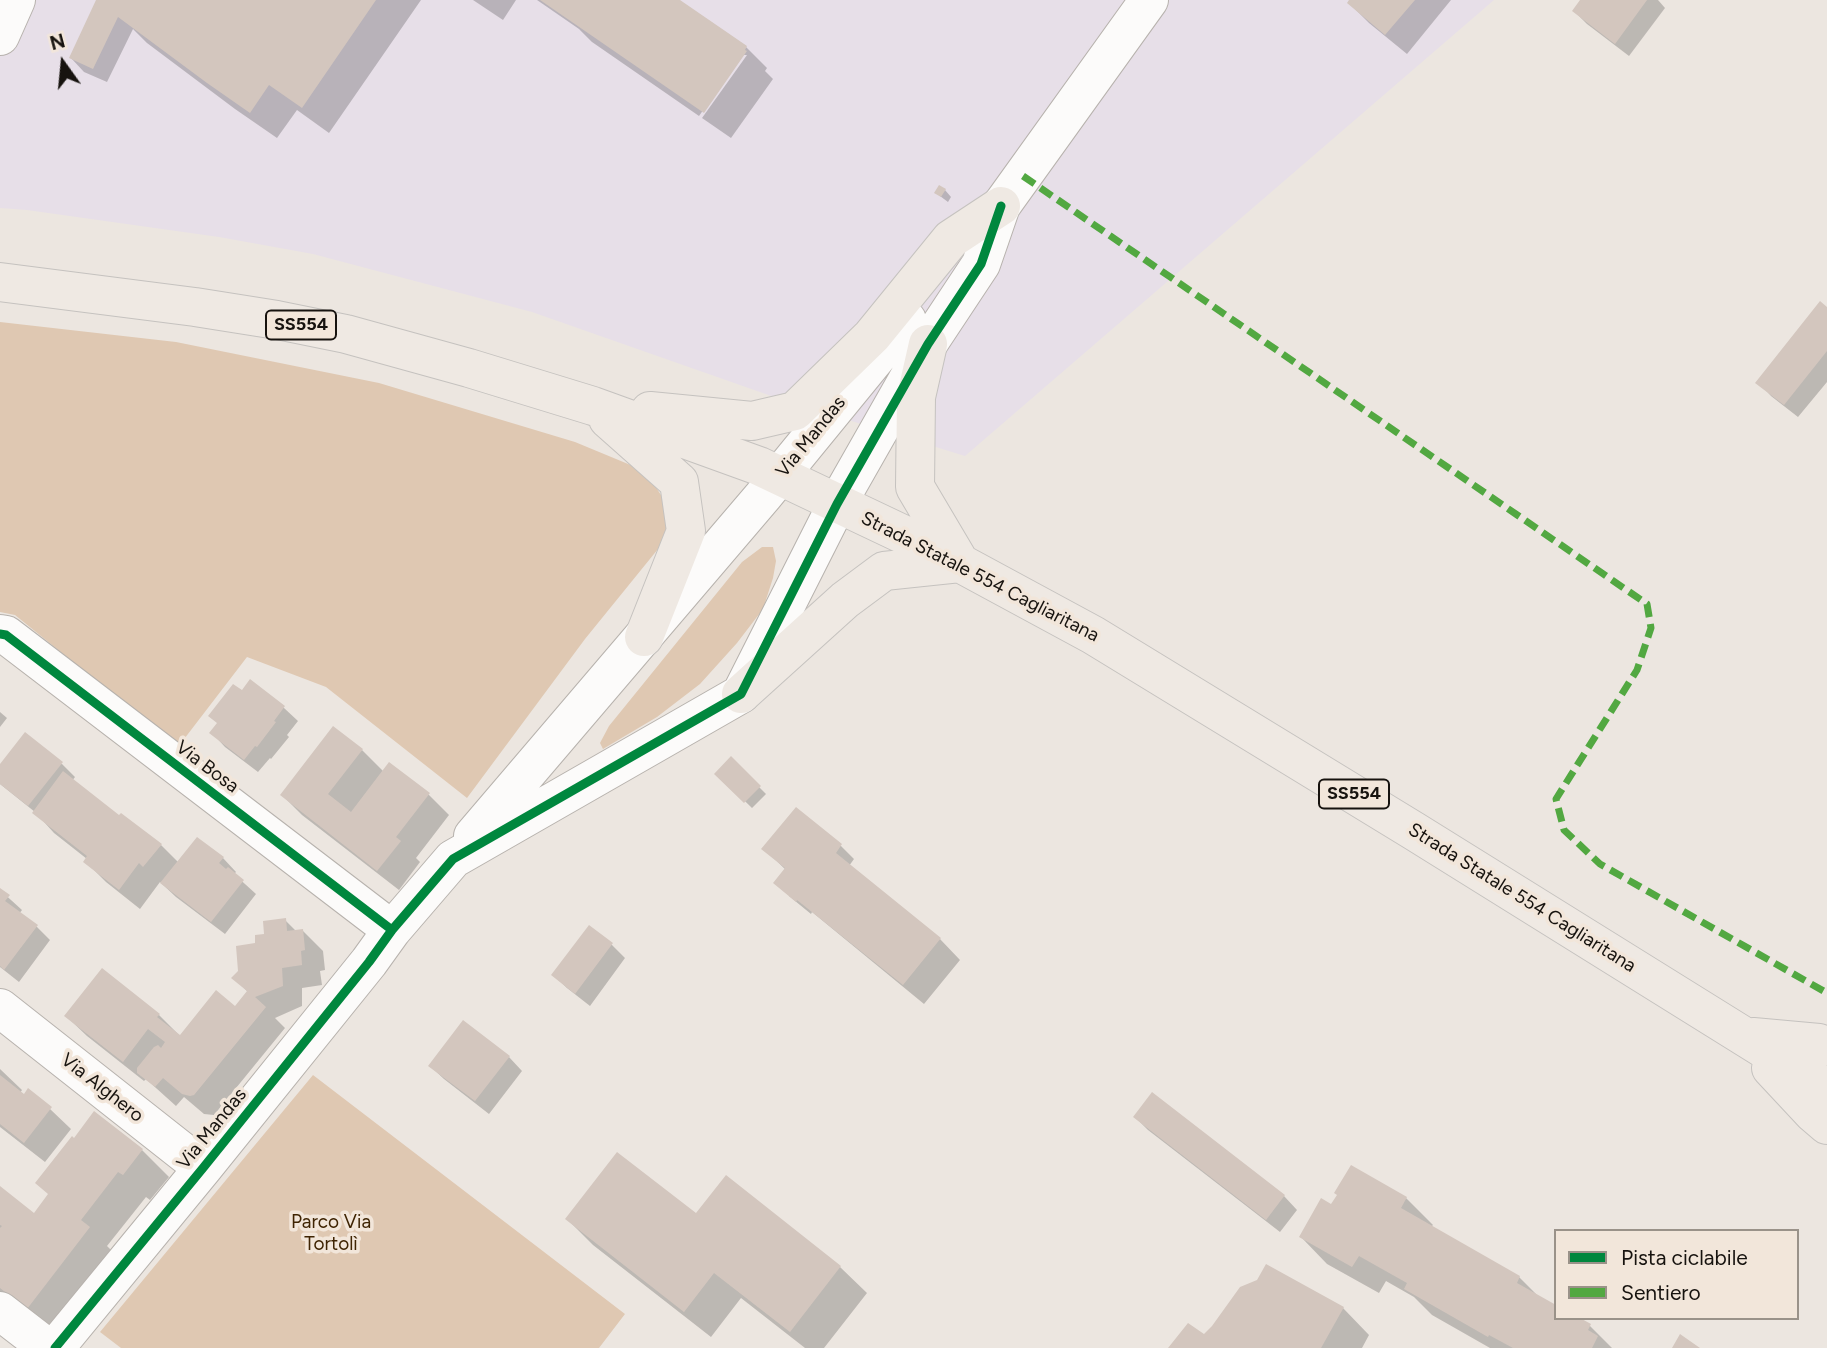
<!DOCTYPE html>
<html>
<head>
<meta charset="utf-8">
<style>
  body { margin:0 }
  #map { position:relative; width:1827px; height:1348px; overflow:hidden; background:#ece6e0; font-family:Figtree,sans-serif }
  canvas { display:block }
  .legend { position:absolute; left:1554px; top:1229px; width:245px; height:91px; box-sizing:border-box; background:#f2e6da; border:2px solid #9a9289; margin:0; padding:9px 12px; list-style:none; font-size:21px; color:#17130f }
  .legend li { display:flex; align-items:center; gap:14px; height:35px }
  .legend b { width:35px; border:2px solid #9a9289 }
  .north { position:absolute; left:28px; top:28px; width:70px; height:70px; -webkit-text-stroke:5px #f2e6da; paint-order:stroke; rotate:345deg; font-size:19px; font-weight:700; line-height:28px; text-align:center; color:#17130f }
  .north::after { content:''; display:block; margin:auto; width:24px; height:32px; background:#17130f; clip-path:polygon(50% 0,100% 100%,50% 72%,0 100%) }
</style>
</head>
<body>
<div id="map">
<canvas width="1827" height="1348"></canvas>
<ul class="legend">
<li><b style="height:9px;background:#00873e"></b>Pista ciclabile</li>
<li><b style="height:9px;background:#52a841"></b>Sentiero</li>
</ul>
<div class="north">N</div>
</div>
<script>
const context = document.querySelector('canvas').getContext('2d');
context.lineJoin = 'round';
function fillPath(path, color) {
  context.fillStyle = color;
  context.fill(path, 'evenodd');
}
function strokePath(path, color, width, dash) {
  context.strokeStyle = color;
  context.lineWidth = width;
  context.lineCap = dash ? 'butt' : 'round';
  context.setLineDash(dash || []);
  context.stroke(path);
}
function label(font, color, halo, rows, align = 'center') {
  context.font = font + ' Figtree,sans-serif';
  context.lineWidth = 7;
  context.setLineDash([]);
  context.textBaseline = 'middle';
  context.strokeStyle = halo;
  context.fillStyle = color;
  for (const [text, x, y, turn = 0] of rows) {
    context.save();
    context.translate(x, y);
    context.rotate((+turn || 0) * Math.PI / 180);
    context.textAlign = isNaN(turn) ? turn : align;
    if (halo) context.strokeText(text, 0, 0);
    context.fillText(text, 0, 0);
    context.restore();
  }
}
const industrial = new Path2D(`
  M0 0H1494L965 456 777 398 532 312 313 254 219 237 27 210 0 208Z`);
const green = new Path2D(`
  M0 322 176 342 379 383 575 442 645 471 661 495 671 533 585 639 467 798 326 687 247 657 178 747 15 615 0 612Z
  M762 547H773L776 561 773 578 763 609 737 643 700 684 657 717 603 749 600 743 609 726 742 562Z
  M313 1075 625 1314 599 1348H121L100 1332Z`);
const shadow = new Path2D(`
  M98 0H421L329 133 297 110 277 138 235 109 147 43 133 29 107 82 84 72 71 58Z
  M473 0H516L503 20Z
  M537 0H677L746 47 767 68 765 71 773 79 731 138 702 118 747 55H742L699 116 592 42 579 29Z
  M1352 0H1451L1407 54 1369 23 1349 3Z
  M1582 0H1658L1665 8 1629 56 1587 24 1574 11Z
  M945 190 951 197 948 202 936 193Z
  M1827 309V382L1798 417 1771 396 1758 382Z
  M251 681 284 708 298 721 287 735 289 737 271 759 270 758 258 772 225 747 212 733Z
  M0 712 7 718 0 727Z
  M362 750 384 772 389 765 429 795 449 815 416 858 420 862 399 890 302 815 282 795Z
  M731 759 766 794 752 808 717 774Z
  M62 764 75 777 72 781 120 817 161 845 179 863 223 858 236 872 234 874 256 894 225 934 176 897 160 882 140 909 106 882 85 861 87 859 54 833 35 812 0 784V767Z
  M841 846 854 859 849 866 940 939 960 960 924 1004 812 912 811 914 789 896 786 870 764 849Z
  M0 890 22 910 19 914 37 927 50 940 19 982 0 967Z
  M285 920 297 932 303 931 323 951 325 970 320 971 322 985 302 988V1006L275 1018 285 1028 214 1115 204 1114 184 1097 176 1106 146 1079 144 1081 87 1036 66 1016 159 1015 181 1037 236 1009 248 992 234 978 257 944Z
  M589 928 612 945 625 958 590 1006 567 988 553 975Z
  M509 1057 522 1071 489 1114 444 1079 430 1066Z
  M0 1069 22 1090 20 1093 50 1109 71 1129 45 1162 0 1127Z
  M1135 1117 1284 1196 1297 1210 1280 1232 1148 1130Z
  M142 1150 169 1177 150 1200 146 1197 107 1246 115 1254 55 1334 0 1292V1231L2 1229 0 1228V1189L34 1215Z
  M1406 1198 1433 1225 1431 1227 1519 1277 1539 1297 1556 1318 1590 1326 1612 1348H1490L1432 1315 1414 1297 1386 1281 1379 1293 1327 1264 1301 1237 1332 1206Z
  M696 1216 840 1267 867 1293 824 1348H805L741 1298 711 1337 593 1245 567 1219Z
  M1343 1308 1369 1335 1362 1348H1170L1204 1336Z`);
const building = new Path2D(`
  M96 0H376L302 108 269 85 250 113 207 83 118 17 93 69 69 58Z
  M540 0H680L747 46 745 50 747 51 704 113Z
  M1349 0H1415L1385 35 1347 3Z
  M1580 0H1647L1615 44 1572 11Z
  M939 185 946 189 941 197 934 193Z
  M1820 301 1827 307V351L1784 405 1755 383Z
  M250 679 285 706 274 721 276 722 257 747 255 746 244 760 209 733 217 723 208 716 233 684 242 690Z
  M333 726 363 749 328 794 351 812 389 762 430 793 396 837 401 841 377 871 280 795Z
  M25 732 63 762 28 806 0 784V764Z
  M731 756 761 786 744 803 714 774Z
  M63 771 119 815 121 813 162 844 143 867 139 863 119 890 83 862 87 856 32 813Z
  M796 807 842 844 836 853 941 938 903 985 797 900 796 902 773 883 785 868 761 849Z
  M197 837 224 857 219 863 226 869 228 867 244 880 211 922 160 883Z
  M0 888 10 895 5 901 38 925 4 970 0 966Z
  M286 918 287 931 303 929 305 950 301 951 302 965 282 968 283 986 255 997 266 1007 194 1095 190 1096 182 1094 163 1078 155 1087 137 1073V1068L154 1047 158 1045 161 1048 165 1042 148 1029 123 1062 64 1016 102 968 160 1014 157 1017 180 1035 216 990 235 1006 247 991 231 978 238 971 236 946 255 943V935L264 934 263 921Z
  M589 925 613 943 575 994 551 975Z
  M463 1020 510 1056 475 1101 428 1066Z
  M0 1075 24 1094 28 1088 52 1107 24 1143 0 1124Z
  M1152 1092 1285 1195 1266 1220 1133 1117Z
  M94 1111 143 1149 123 1175 118 1172 81 1220 90 1227 27 1309 0 1288V1228L2 1226 0 1225V1186L34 1213 48 1194 35 1183 72 1136 74 1138Z
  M617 1152 696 1213 726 1175 841 1266 790 1332 714 1273 684 1312 565 1219Z
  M1351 1165 1407 1197 1401 1208 1520 1276 1517 1283 1556 1305V1318H1580L1591 1324 1588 1330 1598 1336 1592 1348H1513L1489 1335 1488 1337 1404 1289 1407 1283 1359 1256 1352 1267 1299 1237 1321 1198 1331 1204 1337 1195 1334 1193Z
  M1266 1264 1344 1307 1321 1348H1168L1188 1323 1204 1334 1212 1326 1240 1287 1257 1280Z
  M1680 1334 1700 1348H1672Z`);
const minor = new Path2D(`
  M0 36 16 0
  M985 225 1001 206 1149 0
  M0 634 6 635 392 930
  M473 836 764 495 907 320
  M0 1008 203 1168
  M0 1311 48 1348
  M55 1348 203 1168 369 962 392 930 453 859 741 694 837 504 928 344 981 264 1001 206`);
const major = new Path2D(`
  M0 282 195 307 277 320 346 334 469 368 593 406 759 466 934 549 1093 635 1414 831 1827 1088
  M928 344 916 397 915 487 960 563
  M650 411 752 421 795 411 872 336 951 239 1001 206
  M608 419 679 482 686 531 644 637
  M741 694 845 600 884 571 960 563
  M1753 1037 1819 1043 1827 1046
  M1771 1068 1813 1113 1827 1125`);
const quiet = new Path2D(`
  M1023 176 1647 604 1651 628 1637 670 1556 799 1564 830 1600 864 1827 993`);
const cycleway = new Path2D(`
  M0 634 6 635 392 930
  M55 1348 203 1168 369 962 392 930 453 859 741 694 837 504 928 344 981 264 1001 206`);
const shields = [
  [301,325,70],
  [1354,794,70]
];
const shieldNames = [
  ["SS554",301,325],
  ["SS554",1354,794]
];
const streetNames = [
  ["Via Mandas",811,437,-51],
  ["Strada Statale 554 Cagliaritana",980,577,27],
  ["Via Bosa",207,767,37],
  ["Strada Statale 554 Cagliaritana",1522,898,32],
  ["Via Alghero",102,1088,38],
  ["Via Mandas",212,1129,-51]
];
const parkNames = [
  ["Parco Via",331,1222],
  ["Tortolì",331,1244]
];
fillPath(industrial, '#e7dfe8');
fillPath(green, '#dfc8b2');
fillPath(shadow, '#0003');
fillPath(building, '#d3c6be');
strokePath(minor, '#b7b2ad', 40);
strokePath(major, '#c5c2bf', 40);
strokePath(minor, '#fcfbfa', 38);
strokePath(major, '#efe9e3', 38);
strokePath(quiet, '#52a841', 7, [14, 7]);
strokePath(cycleway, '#00873e', 9);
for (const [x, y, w] of shields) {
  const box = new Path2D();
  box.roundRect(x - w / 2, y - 14.5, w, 29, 5);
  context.fillStyle = '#f2e6da';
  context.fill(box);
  strokePath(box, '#17130f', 2);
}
label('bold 18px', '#17130f', null, shieldNames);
label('19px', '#17130f', '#f2e6da', streetNames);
label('19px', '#3f2403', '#f2e6da', parkNames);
</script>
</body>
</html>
